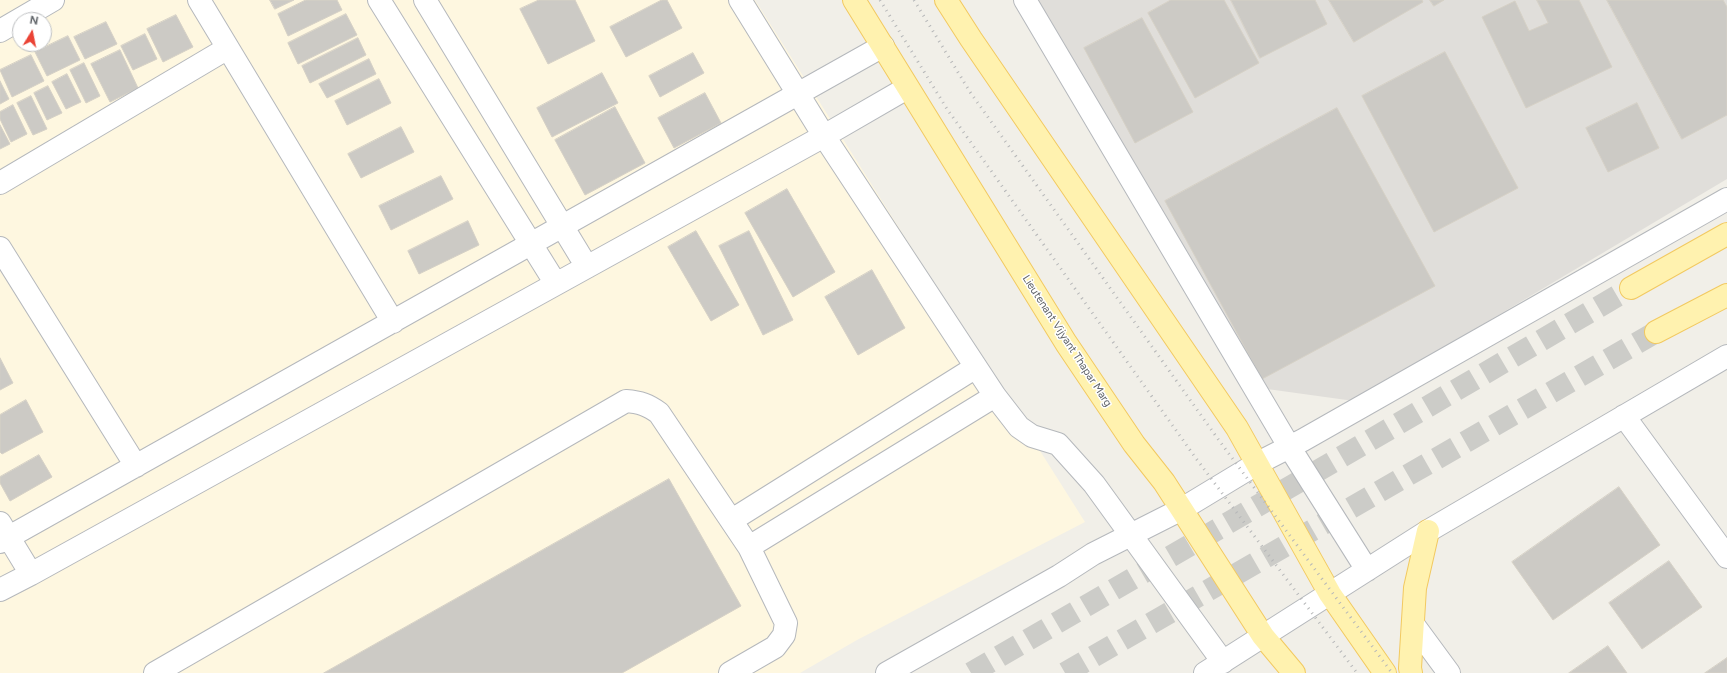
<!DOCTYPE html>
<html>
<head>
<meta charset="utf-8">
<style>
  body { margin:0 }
  #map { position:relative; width:1727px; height:673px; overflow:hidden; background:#f1efe8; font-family:Figtree,sans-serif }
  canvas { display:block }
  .north { position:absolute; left:12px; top:12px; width:40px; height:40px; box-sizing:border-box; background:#fff; border:1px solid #bfc1c3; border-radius:50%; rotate:10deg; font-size:11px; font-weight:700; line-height:16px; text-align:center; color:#5f6368 }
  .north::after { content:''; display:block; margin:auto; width:14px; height:18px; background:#ea4335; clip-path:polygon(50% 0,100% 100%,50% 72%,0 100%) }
</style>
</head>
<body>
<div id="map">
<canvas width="1727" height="673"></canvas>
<div class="north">N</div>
</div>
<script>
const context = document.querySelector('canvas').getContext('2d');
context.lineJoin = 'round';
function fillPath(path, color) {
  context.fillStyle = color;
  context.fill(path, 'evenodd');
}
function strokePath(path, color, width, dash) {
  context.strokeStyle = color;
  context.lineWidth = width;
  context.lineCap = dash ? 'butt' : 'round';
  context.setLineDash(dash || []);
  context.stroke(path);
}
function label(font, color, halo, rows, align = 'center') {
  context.font = font + ' Figtree,sans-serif';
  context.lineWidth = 3;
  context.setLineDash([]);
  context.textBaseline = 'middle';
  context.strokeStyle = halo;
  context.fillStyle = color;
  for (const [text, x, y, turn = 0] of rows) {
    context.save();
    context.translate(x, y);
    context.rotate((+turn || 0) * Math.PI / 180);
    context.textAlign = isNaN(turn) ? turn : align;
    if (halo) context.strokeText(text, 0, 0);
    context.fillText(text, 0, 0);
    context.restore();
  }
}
const commercial = new Path2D(`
  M0 0H755L1085 522 857 640 800 673H0ZM20 20H44V44H20Z`);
const industrial = new Path2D(`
  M1023 0H1727V179L1354 401 1260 388Z`);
const building = new Path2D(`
  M270 0H294L275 9Z
  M306 0H337L342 10 288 36 278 14Z
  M539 0H575L595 41 548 64 520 9Z
  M662 0H667L682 28 626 57 610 27Z
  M1171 0H1224L1259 63 1195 98 1148 13Z
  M1231 0H1315L1327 24 1260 58Z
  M1329 0H1422L1423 2 1354 42Z
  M1430 0H1444L1434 6Z
  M1537 0H1579L1612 67 1526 108 1482 17 1515 1 1529 31 1548 23Z
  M1607 0H1723L1727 7V115L1682 139Z
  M346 14 357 35 298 64 288 43Z
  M176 15 193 47 163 62 147 29Z
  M1142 18 1193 112 1135 143 1084 48Z
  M106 22 117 44 85 59 74 37Z
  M145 34 157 59 133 70 121 46Z
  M68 36 80 60 47 76 35 52Z
  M358 38 366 55 310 83 302 66Z
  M120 50 138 88 110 102 91 64Z
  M1445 52 1518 188 1434 232 1362 96Z
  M693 53 704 73 660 97 649 76Z
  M31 55 44 81 12 97 0 70Z
  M369 59 376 74 327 98 319 84Z
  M84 63 100 96 86 103 70 70Z
  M602 73 618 103 552 137 537 108Z
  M67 74 81 102 66 109 52 82Z
  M379 79 391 103 347 125 335 101Z
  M0 81 9 99 0 104Z
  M48 86 62 113 47 120 34 93Z
  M705 93 721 123 674 148 658 118Z
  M31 96 47 129 33 135 17 103Z
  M1637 103 1659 148 1608 172 1586 128Z
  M13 105 27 134 11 142 0 119V112Z
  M615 107 645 163 585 195 555 140Z
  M1337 108 1435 286 1262 379 1165 201Z
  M0 125 10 144 0 149Z
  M401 127 414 152 361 178 348 154Z
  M441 176 453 199 391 230 379 206Z
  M787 189 835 272 793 297 745 213Z
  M468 221 479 245 419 274 408 251Z
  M696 231 739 305 711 321 668 247Z
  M749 231 793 320 763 335 719 246Z
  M872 270 905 328 858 355 825 297Z
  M0 358 13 383 0 390Z
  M26 400 43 432 2 454 0 452V415Z
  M39 455 52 477 10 501 0 483V477Z
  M669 479 741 606 622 673H324Z
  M1619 487 1660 545 1553 620 1512 562Z
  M1669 561 1702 607 1642 649 1609 603Z
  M1608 646 1627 673H1569Z
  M1727 658V673H1705Z`);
const majorTunnel = new Path2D(`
  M971 673 1631 288
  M1065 673 1656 332`);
const minor = new Path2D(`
  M199 0 393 322
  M379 0 556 284
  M425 0 587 267
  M740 0 824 136 995 396 1019 427 1032 436 1058 444 1094 484 1223 662
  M1025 0 1290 448 1367 570
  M0 31 53 0
  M0 183 228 48
  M0 248 136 466
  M1624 416 1727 557
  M732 520 976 367
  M0 523 31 574
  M0 542 883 46
  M749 547 995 396
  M0 590 31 574 824 136 907 88
  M1413 624 1449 673
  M155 673 626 401C640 402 648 405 659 413L749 547 786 623 784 635 775 647 730 673
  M887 673 1059 576 1093 554 1182 509 1258 463 1303 440 1727 199
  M1205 673 1428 531 1727 356`);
const major = new Path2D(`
  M854 0 1066 343 1134 444 1164 482 1263 636 1294 673
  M946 0 971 39 1237 428 1330 594 1385 673
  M1631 288 1727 234
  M1656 332 1727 295
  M1411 673 1410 668 1415 588 1428 531`);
const rail = new Path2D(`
  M880 0 947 109 1195 457 1357 673
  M914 0 970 92 1218 439 1392 673`);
const streetNames = [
  ["Lieutenant Vijyant Thapar Marg",1067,341,57]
];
fillPath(commercial, '#fef7e0');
fillPath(industrial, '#e0deda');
fillPath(building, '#cccac5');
strokePath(building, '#d6d1c6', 1);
strokePath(majorTunnel, '#ccccc8', 22, [22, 11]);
strokePath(minor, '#b5b8bc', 24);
strokePath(major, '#f2c960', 24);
strokePath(minor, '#fff', 22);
strokePath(major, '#fff2af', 22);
strokePath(rail, '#b6b7b8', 3, [1, 5]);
label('11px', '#5f6368', '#fff', streetNames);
</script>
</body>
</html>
